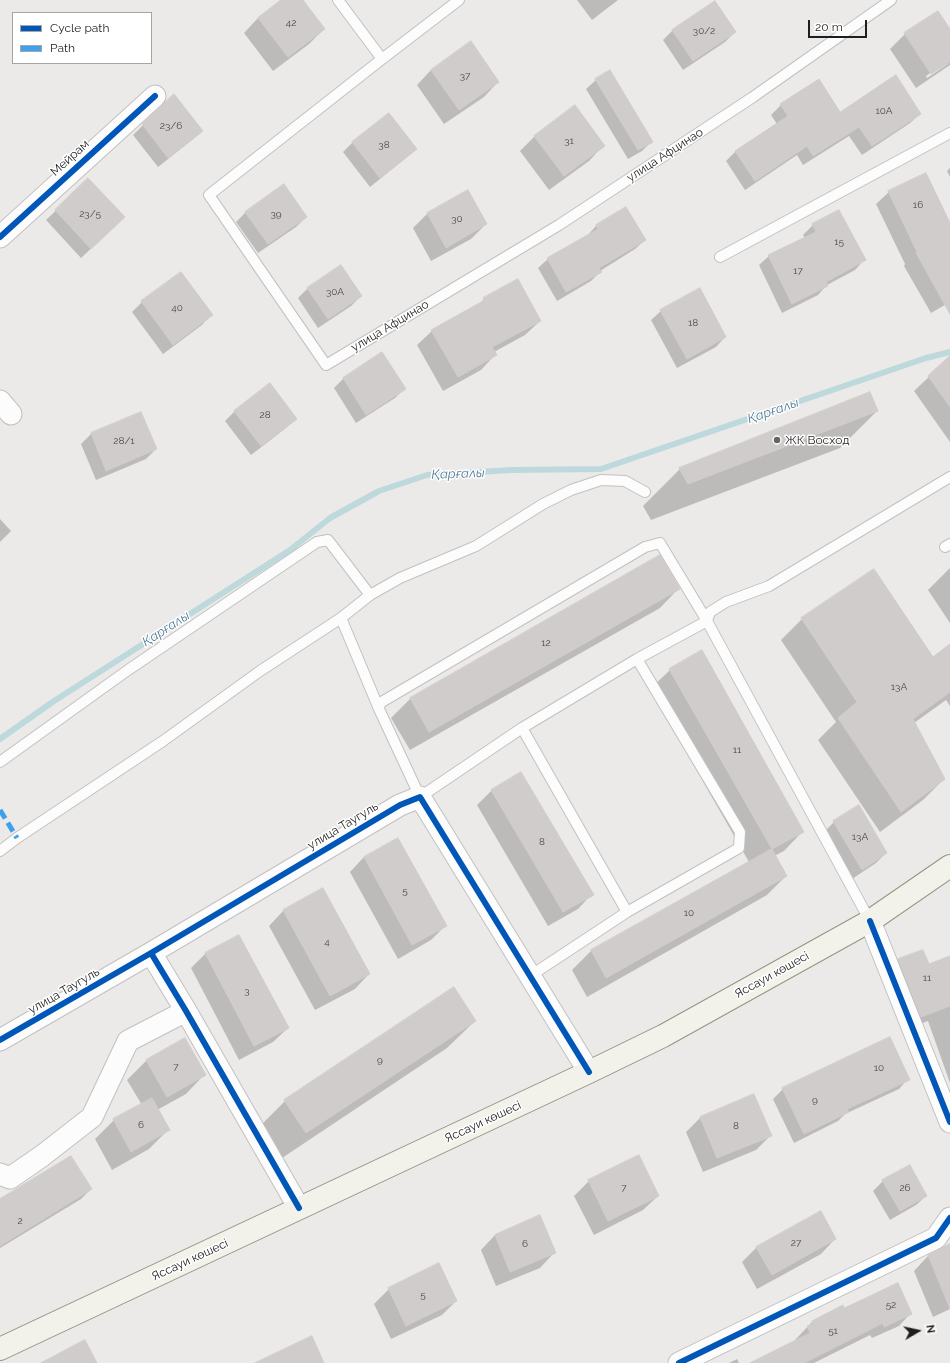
<!DOCTYPE html>
<html>
<head>
<meta charset="utf-8">
<style>
  body { margin:0 }
  #map { position:relative; width:950px; height:1363px; overflow:hidden; background:#eceae8; font-family:Raleway,sans-serif }
  canvas { display:block }
  .legend { position:absolute; left:12px; top:12px; width:140px; height:52px; box-sizing:border-box; background:#fff; border:1px solid #a5a5a5; margin:0; padding:5px 7px; list-style:none; font-size:12px; color:#1e1e1e }
  .legend li { display:flex; align-items:center; gap:8px; height:20px }
  .legend b { width:20px; border:1px solid #a5a5a5 }
  .north { position:absolute; left:898px; top:1311px; width:40px; height:40px; -webkit-text-stroke:3px #fff; paint-order:stroke; rotate:81deg; font-size:11px; font-weight:700; line-height:16px; text-align:center; color:#1e1e1e }
  .north::after { content:''; display:block; margin:auto; width:14px; height:18px; background:#1e1e1e; clip-path:polygon(50% 0,100% 100%,50% 72%,0 100%) }
  .scale { position:absolute; left:808px; top:20px; width:59px; height:18px; box-sizing:border-box; border:2px solid #1e1e1e; border-top:0; padding-left:5px; font-size:12px; line-height:14px; white-space:nowrap; color:#1e1e1e; -webkit-text-stroke:3px #fff; paint-order:stroke }
</style>
</head>
<body>
<div id="map">
<canvas width="950" height="1363"></canvas>
<ul class="legend">
<li><b style="height:5px;background:#0057b8"></b>Cycle path</li>
<li><b style="height:5px;background:#3da2ea"></b>Path</li>
</ul>
<div class="north">N</div>
<div class="scale">20 m</div>
</div>
<script>
const context = document.querySelector('canvas').getContext('2d');
context.lineJoin = 'round';
function fillPath(path, color) {
  context.fillStyle = color;
  context.fill(path, 'evenodd');
}
function strokePath(path, color, width, dash) {
  context.strokeStyle = color;
  context.lineWidth = width;
  context.lineCap = dash ? 'butt' : 'round';
  context.setLineDash(dash || []);
  context.stroke(path);
}
function label(font, color, halo, rows, align = 'center') {
  context.font = font + ' Raleway,sans-serif';
  context.lineWidth = 3;
  context.setLineDash([]);
  context.textBaseline = 'middle';
  context.strokeStyle = halo;
  context.fillStyle = color;
  for (const [text, x, y, turn = 0] of rows) {
    context.save();
    context.translate(x, y);
    context.rotate((+turn || 0) * Math.PI / 180);
    context.textAlign = isNaN(turn) ? turn : align;
    if (halo) context.strokeText(text, 0, 0);
    context.fillText(text, 0, 0);
    context.restore();
  }
}
const shadow = new Path2D(`
  M283 0H302L324 29 309 44 273 71 244 33 258 18Z
  M577 0H618L592 20Z
  M938 13 950 31V65L916 88 890 49 905 34ZM948 61V64L927 78 926 76Z
  M673 30 735 32 725 42 683 70 663 40Z
  M431 70 498 82 484 97 444 124 417 85Z
  M596 80 651 142 642 151 628 159 586 89Z
  M819 81 840 113 920 114 910 123 862 155 849 136 803 165 797 155 745 190 726 161 736 151 777 124 771 115 781 105Z
  M174 95 202 131 192 140 158 167 133 135Z
  M389 114 416 149 406 158 370 187 343 152 352 143Z
  M535 136 603 146 589 161 549 190 520 151Z
  M950 168V177L947 171Z
  M88 180 114 227 81 258 46 220Z
  M468 191 486 224 471 239 431 261 413 228 427 214Z
  M889 192 950 225V302L931 313 904 266 905 264 876 204Z
  M626 208 645 240 635 249 600 271V272L591 281 557 301 538 268 548 259 587 236 596 226Z
  M246 212 306 217 296 227 258 253 236 222Z
  M813 225 864 260 855 270 827 285 818 295 782 313 759 265 769 256 805 238 803 235Z
  M181 273 211 315 202 325 163 354 132 312 142 302Z
  M308 288 361 296 351 306 318 328 298 298Z
  M484 299 540 321 525 335 494 352 495 355 481 370 443 391 417 345 432 331 478 305Z
  M661 311 725 337 716 347 677 368 651 320Z
  M382 353 405 388 395 398 356 423 334 388 343 379Z
  M950 357V442L914 391Z
  M877 411 840 448 651 520 643 506 680 469Z
  M234 412 295 418 286 428 251 455 225 421Z
  M141 413 156 449 146 459 96 480 81 444 91 434Z
  M0 519 11 531 0 542Z
  M659 556 679 588 660 608 410 750 391 718 410 699Z
  M950 568V623L928 590Z
  M874 571 933 658 950 646V706L946 700 914 723 944 779 923 800 880 832 818 740 836 722 781 640 802 619Z
  M702 651 803 831 784 851 774 856 786 876 767 895 587 997 572 970 591 951 749 862 650 689 670 670Z
  M492 790 592 894 578 909 548 926 477 805Z
  M834 822 886 853 876 863 852 879 824 832Z
  M364 857 445 926 431 940 398 959 350 872Z
  M323 890 369 974 355 989 315 1010 269 926 283 911Z
  M239 936 288 1028 273 1042 239 1060 191 968 205 954Z
  M950 957V1083L928 1021 909 1028 887 972 899 960 929 965Z
  M475 1021 447 1048 279 1160 258 1128 285 1101Z
  M185 1039 205 1074 186 1094 157 1110 168 1130 149 1149 112 1170 95 1139 114 1120 142 1105 127 1080 146 1061Z
  M908 1079 899 1089 845 1114 838 1121 794 1143 773 1099 783 1089Z
  M700 1118 770 1136 756 1150 703 1172 686 1132Z
  M589 1181 658 1196 643 1210 594 1235 574 1196Z
  M883 1181 926 1196 916 1205 890 1220 873 1191Z
  M91 1189 81 1199 0 1248V1201Z
  M539 1217 554 1253 540 1268 496 1286 481 1250 495 1235Z
  M835 1239 821 1254 757 1289 742 1262 757 1247Z
  M950 1245V1309L933 1317 914 1271 928 1256Z
  M389 1289 456 1301 442 1315 391 1339 374 1304Z
  M842 1307 844 1309 911 1313 899 1326 872 1338 870 1335 814 1363H752L796 1341 795 1340 812 1322Z
  M737 1359 739 1363H729Z`);
const stream = new Path2D(`
  M0 739 54 701 290 550 330 518 379 491 427 475 512 470 601 469 926 358 950 352`);
const building = new Path2D(`
  M281 0H303L325 29 288 57 258 18Z
  M715 1 736 32 693 61 672 30Z
  M938 11 950 29V62L931 74 904 33Z
  M471 41 499 82 459 110 431 70Z
  M610 70 653 142 638 150 595 79Z
  M896 75 921 114 872 146 859 127 813 156 807 146 755 181 735 151 788 116 780 104 819 79 840 112Z
  M174 94 203 131 168 158 142 124Z
  M575 105 605 146 564 176 534 136Z
  M389 113 417 149 380 178 352 142Z
  M926 173 950 223V314L916 253 917 252 888 191Z
  M88 178 125 217 91 249 55 210Z
  M284 184 307 217 268 244 245 212Z
  M468 190 487 224 446 248 427 213Z
  M626 207 646 240 599 268 602 272 566 292 547 258 598 229 596 225Z
  M839 210 866 260 826 282 828 286 792 304 768 255 816 232 812 224Z
  M341 265 362 296 328 319 307 288Z
  M181 272 213 315 173 345 141 301Z
  M518 279 541 321 492 347 497 355 458 377 431 330 485 300 483 298Z
  M700 288 726 337 687 359 660 310Z
  M382 352 406 389 366 415 343 378Z
  M950 356V407L928 376Z
  M270 383 297 419 261 446 234 411Z
  M870 392 878 411 688 484 679 468Z
  M141 412 157 449 106 471 91 433Z
  M660 555 680 589 429 732 410 698Z
  M874 569 933 657 950 644V692L913 719 945 779 901 812 838 718 857 702 801 618Z
  M702 650 804 832 772 849 669 669Z
  M521 772 594 895 563 912 491 790Z
  M859 805 887 853 862 870 833 821Z
  M398 838 447 926 412 945 364 857Z
  M772 849 787 876 606 978 591 950Z
  M323 888 370 974 330 996 283 910Z
  M239 935 289 1028 254 1046 205 953Z
  M923 950 929 964 950 956V1006L921 1017 898 959Z
  M454 987 476 1021 306 1133 284 1100Z
  M890 1037 910 1080 847 1109 849 1112 804 1134 782 1088Z
  M185 1038 206 1075 167 1097 146 1060Z
  M754 1094 772 1136 717 1158 700 1117Z
  M152 1098 170 1130 131 1152 113 1119Z
  M639 1155 659 1196 608 1221 588 1180Z
  M71 1156 92 1189 0 1246V1199Z
  M910 1165 927 1196 900 1211 882 1180Z
  M821 1211 836 1239 772 1275 756 1247Z
  M540 1215 556 1253 510 1272 495 1235Z
  M950 1244V1309L928 1255Z
  M439 1263 457 1301 406 1326 388 1288Z
  M898 1283 912 1314 884 1327 883 1323 804 1363H750L810 1333 807 1326 813 1324 812 1321 843 1305 844 1308Z
  M312 1336 324 1363H255Z
  M85 1340 97 1363H41Z`);
const service = new Path2D(`
  M338 0 382 59
  M459 0 382 59 209 195 326 365 559 225 753 97 891 0
  M720 257 950 133
  M660 543 707 621 637 659 522 728 420 797 379 709 380 703 645 547Z
  M945 547 950 544
  M341 618 379 709
  M522 728 627 912
  M0 762 128 670 317 542 328 540 370 595
  M0 851 17 838 163 741 260 671 341 618 370 595 400 578 476 546 543 504 571 490 601 480 625 481 645 492
  M870 921 707 621 710 612 726 602 769 586 950 477
  M530 976 627 912 739 848 740 832 637 659`);
const minor = new Path2D(`
  M0 237 155 96
  M0 401 11 414
  M870 921 950 1122
  M151 953 186 1011 299 1208
  M0 1040 151 953 400 805 420 797 589 1072
  M0 1174 10 1178 42 1156 92 1117 128 1041 186 1011
  M679 1363 936 1238 950 1218`);
const secondary = new Path2D(`
  M0 1349 589 1072 663 1036 870 921 950 866`);
const quiet = new Path2D(`
  M0 810 17 838`);
const cycleway = new Path2D(`
  M0 237 155 96
  M870 921 950 1122
  M151 953 186 1011 299 1208
  M0 1040 151 953 400 805 420 797 589 1072
  M679 1363 936 1238 950 1218`);
const markers = [
  [777,440,4,"#666565"]
];
const numberNames = [
  ["42",291,23],
  ["30/2",704,31],
  ["37",465,76],
  ["10А",884,111],
  ["23/6",171,126],
  ["31",569,141],
  ["38",384,145],
  ["16",918,205],
  ["23/5",90,214],
  ["39",276,214],
  ["30",457,219],
  ["15",839,242],
  ["17",798,271],
  ["30А",335,292],
  ["40",177,308],
  ["18",693,323],
  ["28",265,415],
  ["28/1",124,441],
  ["12",546,643],
  ["13А",899,687],
  ["11",737,750],
  ["13А",860,837],
  ["8",542,842],
  ["5",405,891],
  ["10",689,913],
  ["4",327,942],
  ["11",927,978],
  ["3",247,991],
  ["9",380,1060],
  ["7",176,1067],
  ["10",879,1068],
  ["9",815,1100],
  ["6",141,1125],
  ["8",736,1126],
  ["7",624,1188],
  ["26",905,1188],
  ["2",20,1221],
  ["27",796,1243],
  ["6",525,1244],
  ["5",423,1295],
  ["52",891,1305],
  ["51",833,1331]
];
const streetNames = [
  ["улица Афцинао",665,155,-33],
  ["Мейрам",70,158,-42],
  ["улица Афцинао",390,326,-31],
  ["улица Таугуль",343,826,-31],
  ["Яссауи көшесі",772,975,-29],
  ["улица Таугуль",64,991,-30],
  ["Яссауи көшесі",483,1122,-25],
  ["Яссауи көшесі",190,1260,-25]
];
const poiNames = [
  ["ЖК Восход",785,440]
];
const waterNames = [
  ["Қарғалы",773,411,-19],
  ["Қарғалы",458,474,-2],
  ["Қарғалы",166,629,-33]
];
fillPath(shadow, '#0003');
strokePath(stream, '#bed9dc', 6);
fillPath(building, '#cfcccb');
strokePath(building, '#cfccc9', 1);
strokePath(service, '#c2c1c0', 12);
strokePath(minor, '#c2c1c0', 23);
strokePath(secondary, '#959481', 24);
strokePath(service, '#fcfcfc', 10);
strokePath(minor, '#fcfcfc', 21);
strokePath(secondary, '#f2f2eb', 22);
strokePath(quiet, '#3da2ea', 5, [10, 5]);
strokePath(cycleway, '#0057b8', 6);
for (const [x, y, r, color] of markers) {
  const dot = new Path2D();
  dot.arc(x, y, r, 0, 2 * Math.PI);
  context.fillStyle = color;
  context.fill(dot);
  strokePath(dot, '#fff', 1.5);
}
label('10px', '#4a4a49', null, numberNames);
label('12px', '#1e1e1e', '#fff', streetNames);
label('12px', '#1e1e1e', '#fff', poiNames, 'left');
label('italic 13px', '#4e7995', '#fff', waterNames);
</script>
</body>
</html>
